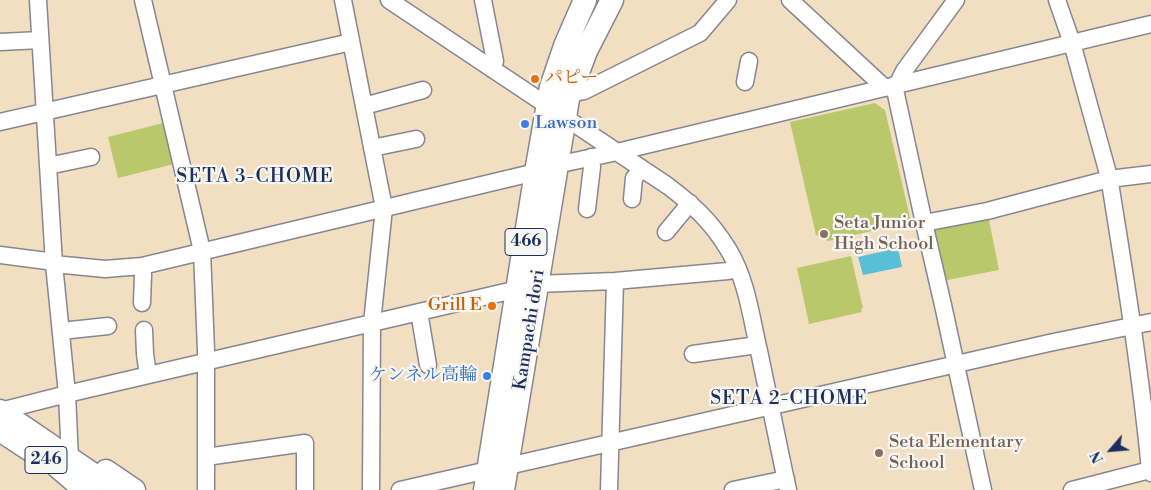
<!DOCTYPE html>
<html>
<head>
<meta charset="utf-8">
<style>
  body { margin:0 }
  #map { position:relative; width:1151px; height:490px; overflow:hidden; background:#f2dfc2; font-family:"Libre Bodoni",serif }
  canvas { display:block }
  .north { position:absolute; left:1086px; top:425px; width:50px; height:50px; -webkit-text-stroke:4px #f6f6f2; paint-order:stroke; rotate:243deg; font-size:14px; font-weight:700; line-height:20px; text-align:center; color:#1b2f5e }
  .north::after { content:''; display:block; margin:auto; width:18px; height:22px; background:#1b2f5e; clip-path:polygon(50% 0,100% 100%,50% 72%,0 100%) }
</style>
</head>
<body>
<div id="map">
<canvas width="1151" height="490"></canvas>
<div class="north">N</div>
</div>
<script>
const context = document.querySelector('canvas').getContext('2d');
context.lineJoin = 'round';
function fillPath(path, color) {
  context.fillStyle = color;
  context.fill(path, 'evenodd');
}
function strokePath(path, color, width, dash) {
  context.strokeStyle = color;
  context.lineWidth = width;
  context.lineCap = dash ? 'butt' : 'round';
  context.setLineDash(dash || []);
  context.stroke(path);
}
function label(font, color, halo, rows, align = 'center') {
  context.font = font + ' "Libre Bodoni","Noto Serif JP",serif';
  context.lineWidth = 4.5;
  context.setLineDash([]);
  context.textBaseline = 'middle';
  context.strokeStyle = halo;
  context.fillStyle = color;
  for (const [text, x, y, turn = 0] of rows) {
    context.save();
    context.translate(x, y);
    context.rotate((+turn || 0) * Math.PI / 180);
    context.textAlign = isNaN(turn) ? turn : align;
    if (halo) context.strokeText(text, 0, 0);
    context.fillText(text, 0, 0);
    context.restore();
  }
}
const green = new Path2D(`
  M875 103 885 110 911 222 828 241 816 235 790 122Z
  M163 123 174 164 118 178 108 137Z
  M988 215 999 270 942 281 931 226Z
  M851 256 863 308 861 309 862 312 809 324 797 268Z`);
const water = new Path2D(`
  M898 248 902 267 863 275 858 257Z`);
const minor = new Path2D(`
  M38 0 54 264 67 394 70 459
  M143 0 202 251 206 351V490
  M343 0 384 208 372 323 371 490
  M389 0 668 186C693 205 711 221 728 249 747 280 751 317 759 351 769 398 778 444 788 490
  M483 0 495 61 492 69
  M790 0 885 88
  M1057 0 1072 43 1107 170 1111 189C1126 282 1141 375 1150 470L1151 473
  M0 42 40 40
  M745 82 749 61
  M894 85 924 223 943 305 983 490
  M897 85 904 71 956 0
  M571 93 584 91 700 33 728 0
  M364 106 423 90
  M0 122 351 42
  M372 148 416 139
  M556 165 617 152 1151 24
  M48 166 91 157
  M632 199 634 178 642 169
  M587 209 592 167 591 157
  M924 223 987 211 1109 179 1151 174
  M666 232 690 203
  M0 255 47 261 54 264 105 269 142 266 536 172
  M142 266 143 275 142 303
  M537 284 615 281 728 271 737 269
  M419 312 428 365
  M144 330 145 354 148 375
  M61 331 108 326
  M693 354 757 345
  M0 411 67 394 518 289
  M206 457 305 443V490
  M508 466 1049 343 1151 322
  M400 490 488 470
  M609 490 615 281
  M733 490 786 479
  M1072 490 1150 470`);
const highway = new Path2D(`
  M0 411 116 490
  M0 430 35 453
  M58 467 85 490
  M106 471 134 490
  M485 490 536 172 551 87 565 46 585 0
  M503 490 568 99 586 51 612 0`);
const markers = [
  [535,79,5,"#e8710a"],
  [525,124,5,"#3f7fe0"],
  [824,234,5,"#8d6e63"],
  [492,306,5,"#e8710a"],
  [487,376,5,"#3f7fe0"],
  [879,453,5,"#8d6e63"]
];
const shields = [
  [526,242,42],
  [46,460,42]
];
const shieldNames = [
  ["466",526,242],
  ["246",46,460]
];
const foodNames = [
  ["パピー",545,79],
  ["Grill E",482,306,"right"]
];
const shopNames = [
  ["Lawson",535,124],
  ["ケンネル高輪",477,376,"right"]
];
const educationNames = [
  ["Seta Junior",834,224],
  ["High School",834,245],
  ["Seta Elementary",889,443],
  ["School",889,464]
];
const streetNames = [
  ["Kampachi dori",530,330,-81]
];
const neighbourhoodNames = [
  ["SETA 3-CHOME",255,177],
  ["SETA 2-CHOME",789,399]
];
fillPath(green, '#b8c86b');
fillPath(water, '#59bed7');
strokePath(minor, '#868790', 19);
strokePath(highway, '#868790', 25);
strokePath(minor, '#fff', 16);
strokePath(highway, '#fff', 22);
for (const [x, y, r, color] of markers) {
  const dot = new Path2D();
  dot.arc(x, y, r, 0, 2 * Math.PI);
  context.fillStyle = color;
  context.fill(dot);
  strokePath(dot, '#f6f6f2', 2);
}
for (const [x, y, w] of shields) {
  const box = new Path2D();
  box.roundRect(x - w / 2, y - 13.5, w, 27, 4);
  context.fillStyle = '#f6f6f2';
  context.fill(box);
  strokePath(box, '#1b2f5e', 1);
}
label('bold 16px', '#1b2f5e', null, shieldNames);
label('18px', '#c56008', '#f6f6f2', foodNames, 'left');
label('18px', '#366cbe', '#f6f6f2', shopNames, 'left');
label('18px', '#785e54', '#f6f6f2', educationNames, 'left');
label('18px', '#1b2f5e', '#f6f6f2', streetNames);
context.letterSpacing = '1px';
label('19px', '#1b2f5e', '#f6f6f2', neighbourhoodNames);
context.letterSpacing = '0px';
</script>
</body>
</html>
